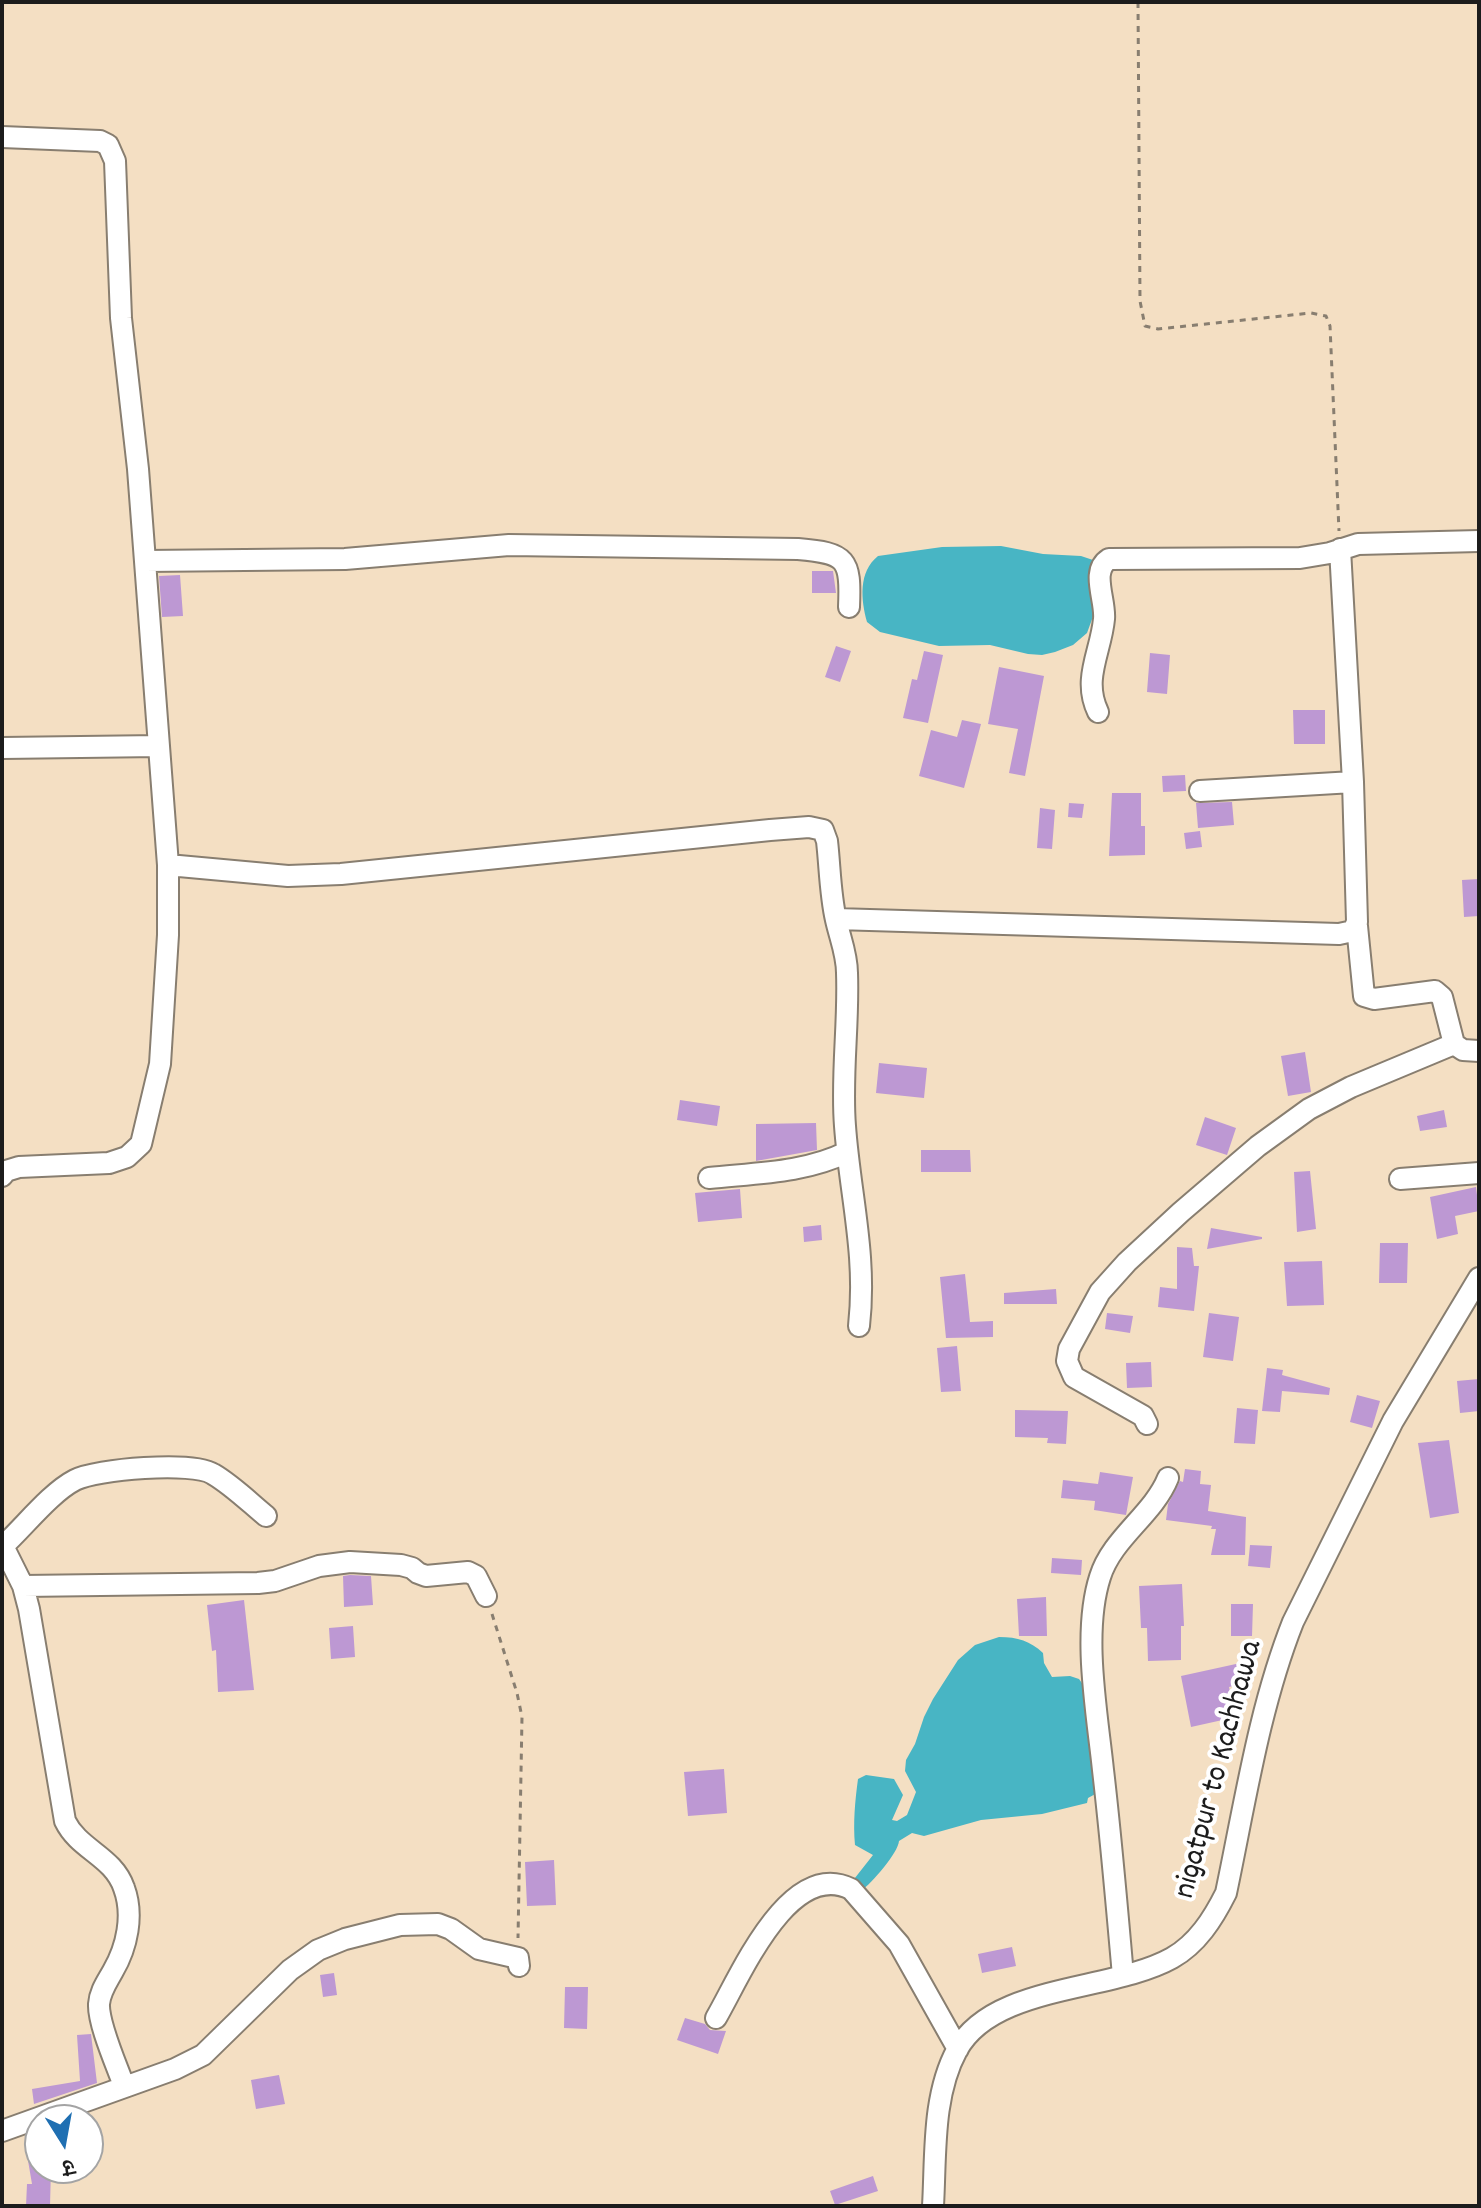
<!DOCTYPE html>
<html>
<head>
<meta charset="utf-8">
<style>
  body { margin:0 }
  #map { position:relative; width:1481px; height:2208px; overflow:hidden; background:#f4dfc3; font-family:Dekko,"Playpen Sans Deva",sans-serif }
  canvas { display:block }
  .frame { position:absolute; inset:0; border:4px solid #1c1c1c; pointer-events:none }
  .north { position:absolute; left:24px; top:2104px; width:80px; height:80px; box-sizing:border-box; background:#fff; border:2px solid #a4a4a4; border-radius:50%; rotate:169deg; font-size:22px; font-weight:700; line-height:32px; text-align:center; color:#1c1c1c }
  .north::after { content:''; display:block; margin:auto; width:28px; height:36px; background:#1f6fb2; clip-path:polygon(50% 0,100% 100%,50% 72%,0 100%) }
</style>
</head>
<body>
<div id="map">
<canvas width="1481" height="2208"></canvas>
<div class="frame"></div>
<div class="north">उ</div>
</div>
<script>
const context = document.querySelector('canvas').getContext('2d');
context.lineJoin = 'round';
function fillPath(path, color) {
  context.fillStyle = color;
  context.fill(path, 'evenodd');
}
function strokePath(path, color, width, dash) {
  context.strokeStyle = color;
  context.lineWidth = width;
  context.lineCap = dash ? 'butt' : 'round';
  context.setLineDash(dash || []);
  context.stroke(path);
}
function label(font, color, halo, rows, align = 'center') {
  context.font = font + ' Dekko,sans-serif';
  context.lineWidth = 8;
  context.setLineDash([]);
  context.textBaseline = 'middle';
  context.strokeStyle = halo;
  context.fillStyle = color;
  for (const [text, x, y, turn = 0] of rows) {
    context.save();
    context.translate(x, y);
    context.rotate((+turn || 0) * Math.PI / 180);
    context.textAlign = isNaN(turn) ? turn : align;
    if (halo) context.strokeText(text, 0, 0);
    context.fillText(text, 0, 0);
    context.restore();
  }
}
const water = new Path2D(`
  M1001 546 1043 554 1081 556 1093 560 1096 569 1095 611 1087 633 1073 645 1055 652 1042 655 1028 654 990 645 939 646 880 632 867 622C861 600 858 572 878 556L942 547Z
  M999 1637C1018 1637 1030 1641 1043 1653L1044 1663 1052 1677 1070 1676 1079 1679 1089 1693 1099 1792 1088 1798 1087 1803 1042 1814 981 1820 924 1836 912 1833 899 1841C898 1853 872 1883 861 1891L851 1883 873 1855 855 1845C853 1823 855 1801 858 1779L866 1775 894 1779 903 1795 892 1820 897 1821 907 1815 916 1792 905 1771 906 1760 915 1744 924 1717 933 1699 958 1660 975 1645Z`);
const building = new Path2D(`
  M812 571H833L836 593H812Z
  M180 575 183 616 162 617 159 576Z
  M836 646 851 651 840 682 825 677Z
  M924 651 943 655 928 723 903 718 912 679 917 680Z
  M1150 653 1170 655 1167 694 1147 692Z
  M999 667 1044 676 1025 776 1009 773 1018 729 988 724Z
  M1293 710H1325V744H1294Z
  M962 720 981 724 964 788 919 776 931 730 957 737Z
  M1185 775 1186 791 1163 792 1162 776Z
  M1112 793H1141V826H1145V855L1109 856Z
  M1232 802 1234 825 1198 828 1196 803Z
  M1069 803 1084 804 1082 818 1068 817Z
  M1040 808 1055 810 1052 849 1037 848Z
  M1200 831 1202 847 1186 849 1184 833Z
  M1479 879V916L1464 917 1462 880Z
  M1305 1052 1311 1092 1288 1096 1281 1056Z
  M879 1063 927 1068 924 1098 876 1093Z
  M680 1100 720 1106 717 1126 677 1120Z
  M1444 1110 1447 1127 1420 1131 1417 1116Z
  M1205 1117 1236 1128 1227 1155 1196 1145Z
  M816 1123 817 1150 756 1161V1124Z
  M921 1150H970L971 1172H921Z
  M1310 1171 1316 1229 1297 1232 1294 1172Z
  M1476 1187 1479 1211 1455 1216 1458 1234 1437 1239 1430 1197Z
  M740 1189 742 1218 698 1222 695 1193Z
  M821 1225 822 1240 804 1242 803 1227Z
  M1211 1228 1262 1237V1239L1207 1249Z
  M1380 1243H1408L1407 1283H1379Z
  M1177 1247 1192 1248 1194 1266H1199L1194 1311 1158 1307 1160 1287 1177 1289Z
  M1322 1261 1324 1305 1287 1306 1284 1262Z
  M965 1274 970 1322 993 1321V1337L946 1338 940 1277Z
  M1056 1289 1057 1304H1004V1293Z
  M1107 1313 1133 1316 1130 1333 1105 1329Z
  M1209 1313 1239 1317 1233 1361 1203 1357Z
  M957 1346 961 1391 941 1392 937 1348Z
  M1151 1362 1152 1387 1127 1388 1126 1363Z
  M1267 1368 1283 1370 1282 1375 1330 1388 1329 1395 1282 1391 1280 1412 1262 1411Z
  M1479 1379V1411L1460 1413 1457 1381Z
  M1357 1395 1380 1401 1372 1428 1350 1422Z
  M1237 1408 1258 1410 1255 1444 1234 1443Z
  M1015 1410 1068 1411 1066 1444 1047 1443 1048 1438 1015 1437Z
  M1449 1440 1459 1513 1430 1518 1418 1443Z
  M1185 1469 1201 1471 1200 1484 1211 1485 1208 1511 1246 1517 1245 1555H1211L1216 1529H1211L1212 1526 1166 1520 1168 1504 1180 1481 1183 1482Z
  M1100 1472 1133 1477 1126 1515 1094 1510 1095 1501 1061 1498 1063 1480 1098 1484Z
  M1250 1545 1272 1546 1270 1568 1248 1566Z
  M1052 1558 1082 1560 1081 1575 1051 1573Z
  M350 1575 371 1576 373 1605 344 1607 343 1576Z
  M1182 1584 1184 1626H1181V1660L1148 1661 1147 1628H1141L1139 1586Z
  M1046 1597 1047 1636H1019L1017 1599Z
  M244 1600 254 1690 218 1692 216 1650 212 1651 207 1605Z
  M1231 1604H1253L1252 1636H1231Z
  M353 1626 355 1657 331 1659 329 1628Z
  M1245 1662 1250 1682 1229 1687 1236 1717 1191 1727 1181 1676Z
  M724 1769 727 1813 688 1816 684 1772Z
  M554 1860 556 1905 527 1906 525 1862Z
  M1012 1947 1016 1966 982 1973 978 1954Z
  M334 1973 337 1995 323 1997 320 1975Z
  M565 1987H588L587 2029 564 2028Z
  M685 2018 705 2024 710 2030 726 2031 718 2054 677 2040Z
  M91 2034 97 2083 34 2104 32 2089 80 2081 77 2035Z
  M279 2075 285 2104 256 2109 251 2080Z
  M40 2141V2168H51L50 2206H26L27 2184H32L25 2143Z
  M873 2176 878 2191 835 2205 830 2191Z`);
const path = new Path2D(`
  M1138 2 1140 301 1145 326 1158 329 1311 313 1326 316 1330 326 1339 531
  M492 1614 517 1693 522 1717 518 1938`);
const street = new Path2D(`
  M2 137 100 141 108 145 115 161 121 318 138 469 168 865V935L160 1064 141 1144 127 1157 109 1163 19 1167 6 1171 2 1176
  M145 561 345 559 509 545 798 549C847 553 851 559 849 607
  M1098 712C1082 679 1101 652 1104 619 1106 600 1090 571 1109 559L1300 558 1330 553 1358 544 1479 541
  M2 748 159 746
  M1200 791 1353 782
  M168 865 288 876 341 874 770 830 809 827 823 830 827 841C830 867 830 894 836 920 840 938 847 954 847 973 849 1024 841 1075 845 1126 850 1195 867 1255 859 1326
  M836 919 1339 934 1353 931 1357 922 1353 782 1340 549
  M1357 926 1364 996 1374 999 1435 991 1442 997 1454 1044 1463 1050 1479 1051
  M709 1178C756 1173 805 1173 847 1152
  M1400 1179 1479 1173
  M1147 1424 1143 1416 1074 1377 1067 1361 1069 1349 1100 1292 1127 1262 1181 1212 1258 1146 1309 1109 1351 1087 1454 1044
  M2 1544 23 1586 29 1609 65 1821C79 1850 113 1856 124 1888 134 1915 127 1947 113 1971 107 1982 100 1991 99 2004 98 2024 117 2066 124 2086
  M3 1546C24 1527 50 1493 75 1480 96 1469 193 1461 213 1474 232 1485 249 1502 266 1516
  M23 1586 258 1583 275 1581 319 1566 350 1562 401 1565 412 1568 418 1573 426 1576 468 1572 476 1576 486 1596
  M1123 1976C1117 1907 1111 1838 1103 1770 1097 1712 1082 1633 1100 1577 1112 1538 1153 1515 1168 1478
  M716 2018C740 1977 789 1858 851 1889L899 1944 958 2049
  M2 2131 175 2069 203 2055 290 1970 318 1950 345 1939 400 1925 438 1924 451 1929 479 1949 518 1958 519 1966
  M933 2206C936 2155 932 2096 957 2050 993 1984 1111 1992 1172 1958 1197 1944 1213 1919 1226 1893 1245 1803 1259 1708 1293 1622L1393 1421 1479 1278`);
const streetNames = [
  ["nigatpur to Kachhawa",1221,1770,-75]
];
fillPath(water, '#48b5c4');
fillPath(building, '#bd98d3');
strokePath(street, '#887e70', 24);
strokePath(path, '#887e70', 3, [6, 6]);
strokePath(street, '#fff', 20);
label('32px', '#1c1c1c', '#fff', streetNames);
</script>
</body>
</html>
